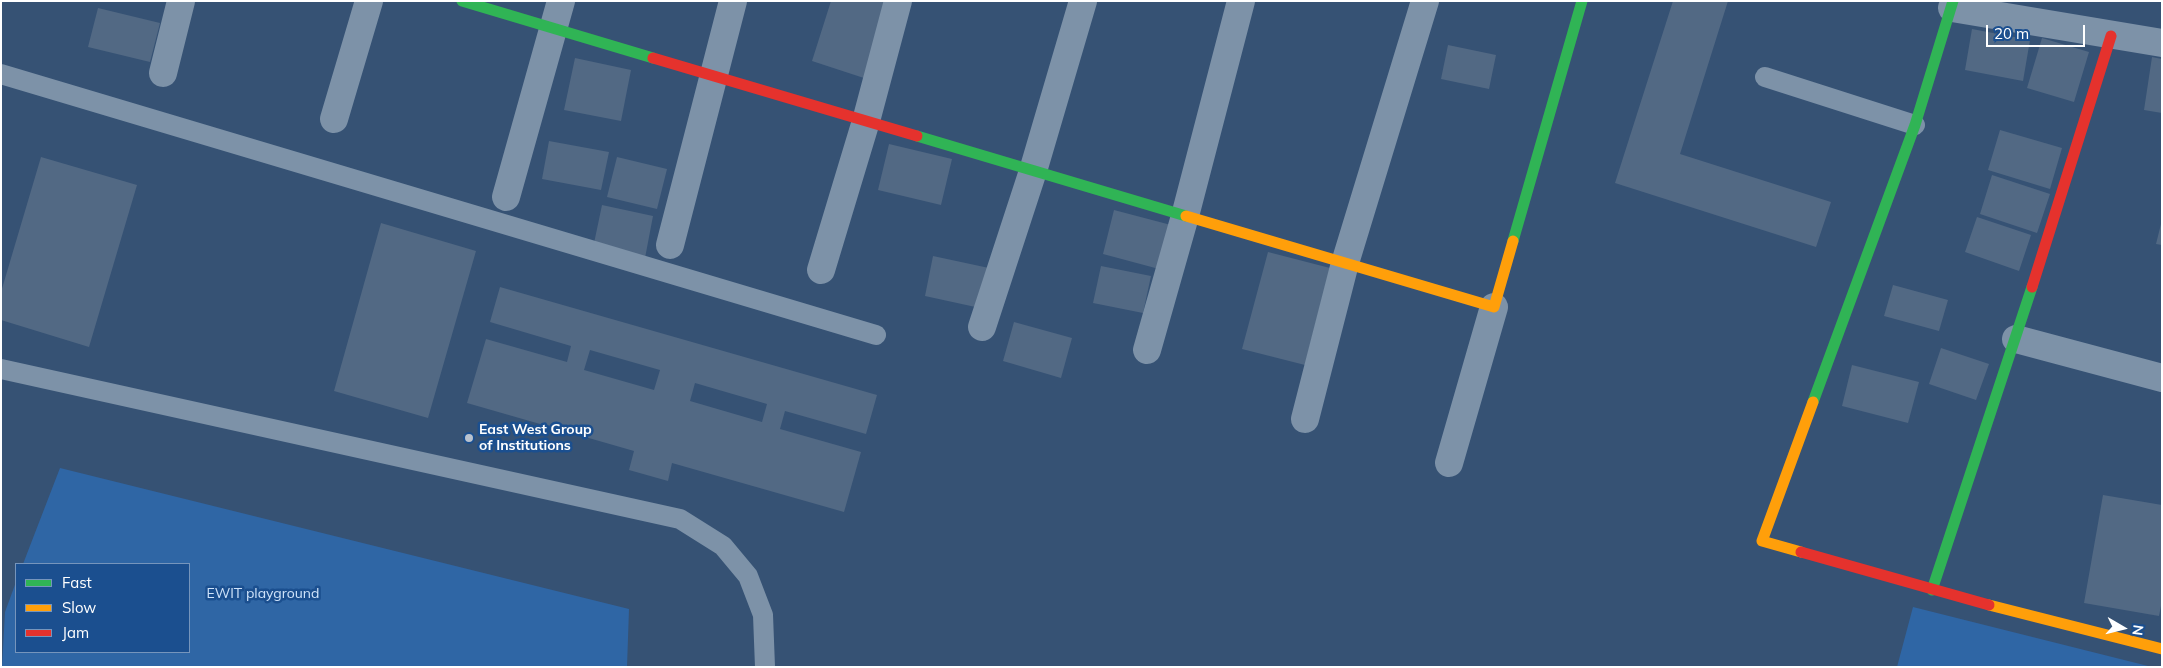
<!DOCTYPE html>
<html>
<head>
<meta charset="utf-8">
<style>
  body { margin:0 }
  #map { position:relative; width:2163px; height:668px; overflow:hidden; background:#365274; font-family:Mulish,sans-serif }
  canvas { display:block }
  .frame { position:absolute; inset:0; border:2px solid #fff; pointer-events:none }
  .legend { position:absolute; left:15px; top:563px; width:175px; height:90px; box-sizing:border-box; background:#1b4f8f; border:1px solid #7695bc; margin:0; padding:6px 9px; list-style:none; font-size:15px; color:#fff }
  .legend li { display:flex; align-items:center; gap:10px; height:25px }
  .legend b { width:25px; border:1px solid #7695bc }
  .north { position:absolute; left:2098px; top:603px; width:50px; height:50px; -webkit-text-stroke:4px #1b4f8f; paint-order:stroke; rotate:98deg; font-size:14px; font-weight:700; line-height:20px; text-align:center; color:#fff }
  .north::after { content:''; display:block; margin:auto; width:18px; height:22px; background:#fff; clip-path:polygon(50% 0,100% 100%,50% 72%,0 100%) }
  .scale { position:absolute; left:1986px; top:25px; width:99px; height:22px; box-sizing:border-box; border:2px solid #fff; border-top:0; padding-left:6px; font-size:15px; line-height:18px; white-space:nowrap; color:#fff; -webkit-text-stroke:4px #1b4f8f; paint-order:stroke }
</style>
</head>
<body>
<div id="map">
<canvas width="2163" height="668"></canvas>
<div class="frame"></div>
<ul class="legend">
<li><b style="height:6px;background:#30b455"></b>Fast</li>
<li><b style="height:6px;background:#ff9f0a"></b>Slow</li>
<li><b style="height:6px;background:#e5322d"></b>Jam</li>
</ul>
<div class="north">N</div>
<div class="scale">20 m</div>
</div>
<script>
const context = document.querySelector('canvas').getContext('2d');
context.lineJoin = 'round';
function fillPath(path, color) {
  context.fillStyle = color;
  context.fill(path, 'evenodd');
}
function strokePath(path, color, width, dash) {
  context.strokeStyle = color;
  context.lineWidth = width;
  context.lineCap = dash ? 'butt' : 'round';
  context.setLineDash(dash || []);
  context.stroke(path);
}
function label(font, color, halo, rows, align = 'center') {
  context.font = font + ' Mulish,sans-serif';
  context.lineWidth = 5;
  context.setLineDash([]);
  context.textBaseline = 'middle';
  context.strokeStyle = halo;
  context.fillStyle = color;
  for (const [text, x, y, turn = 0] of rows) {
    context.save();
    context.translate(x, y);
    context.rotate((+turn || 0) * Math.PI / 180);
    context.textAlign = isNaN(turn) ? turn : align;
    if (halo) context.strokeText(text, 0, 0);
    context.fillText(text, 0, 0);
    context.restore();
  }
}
const green = new Path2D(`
  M60 468 629 609 627 667H2L5 612 16 582V652H189V564H23Z
  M1913 607 2152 667H1897Z`);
const building = new Path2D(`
  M831 1H895L870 80 812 61Z
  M1673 1H1728L1680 154 1831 202 1816 247 1615 183Z
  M98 8 160 23 150 62 88 47Z
  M1972 29 2030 40 2023 81 1965 70Z
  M2042 38 2089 52 2074 102 2027 88Z
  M1448 45 1496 55 1489 89 1441 79Z
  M2152 57 2162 59V113L2144 110Z
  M575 58 631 70 621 121 564 110Z
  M2000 130 2062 148 2050 189 1988 170Z
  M549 141 609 152 601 190 542 179Z
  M889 144 952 159 941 205 878 190Z
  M41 157 137 185 89 347 1 320V292Z
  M617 157 667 169 657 209 607 197Z
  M1992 175 2050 194 2037 233 1980 214Z
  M602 205 653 216 645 258 593 248Z
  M1114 210 1171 225 1159 269 1103 254Z
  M1977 217 2031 235 2019 271 1965 252Z
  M381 223 476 251 428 418 334 391Z
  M2161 224H2162V245L2156 244Z
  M1268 252 1330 268 1305 365 1242 349Z
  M933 256 989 268 980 308 925 296Z
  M1101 266 1151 276 1143 313 1093 303Z
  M1893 285 1948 300 1939 331 1884 316Z
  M500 287 877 395 866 434 785 411 780 429 861 452 844 512 672 463 668 481 629 470 634 451 467 403 486 339 567 362 571 346 490 322ZM590 350 660 370 654 390 584 370ZM695 383 767 404 762 422 690 401Z
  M1014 322 1072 338 1061 378 1003 361Z
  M1941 348 1989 364 1976 400 1929 384Z
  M1852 365 1919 382 1908 423 1842 406Z
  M2103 495 2162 505V601L2159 616 2084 603Z`);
const lane = new Path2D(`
  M1 74 876 335
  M1765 77 1915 125
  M1 369 680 519 723 546 748 576 763 615 765 667`);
const street = new Path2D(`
  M1952 8 2162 43
  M163 73 181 1
  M334 119 369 1
  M506 197 561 1
  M670 245 733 1
  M821 270 866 121 898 1
  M982 327 1033 171 1083 1
  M2016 339 2162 378
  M1147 350 1185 216 1241 1
  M1305 419 1345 263 1425 1
  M1449 463 1494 307`);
const fast = new Path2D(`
  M462 1 653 58
  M917 136 1186 216
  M1513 241 1582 1
  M1813 402 1915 125 1953 1
  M1932 590 2032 287`);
const slow = new Path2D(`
  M1186 216 1494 307 1513 241
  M1801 552 1762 541 1813 402
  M1989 605 2162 649`);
const jam = new Path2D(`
  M653 58 917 136
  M2032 287 2111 36
  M1801 552 1989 605`);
const markers = [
  [469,438,5,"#b9c2ce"]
];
const poiNames = [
  ["East West Group",479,430],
  ["of Institutions",479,446]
];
const parkNames = [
  ["EWIT playground",263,594]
];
fillPath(green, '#2f66a5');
fillPath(building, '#526984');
strokePath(lane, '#7d92a8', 20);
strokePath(street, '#7d92a8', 28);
strokePath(fast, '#30b455', 11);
strokePath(slow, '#ff9f0a', 11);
strokePath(jam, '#e5322d', 11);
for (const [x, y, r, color] of markers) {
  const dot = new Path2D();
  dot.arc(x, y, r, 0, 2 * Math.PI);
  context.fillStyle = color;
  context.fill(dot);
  strokePath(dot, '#1b4f8f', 2);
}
label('bold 14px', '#fff', '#1b4f8f', poiNames, 'left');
label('14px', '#cfe3fa', '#1b4f8f', parkNames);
</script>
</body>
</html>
